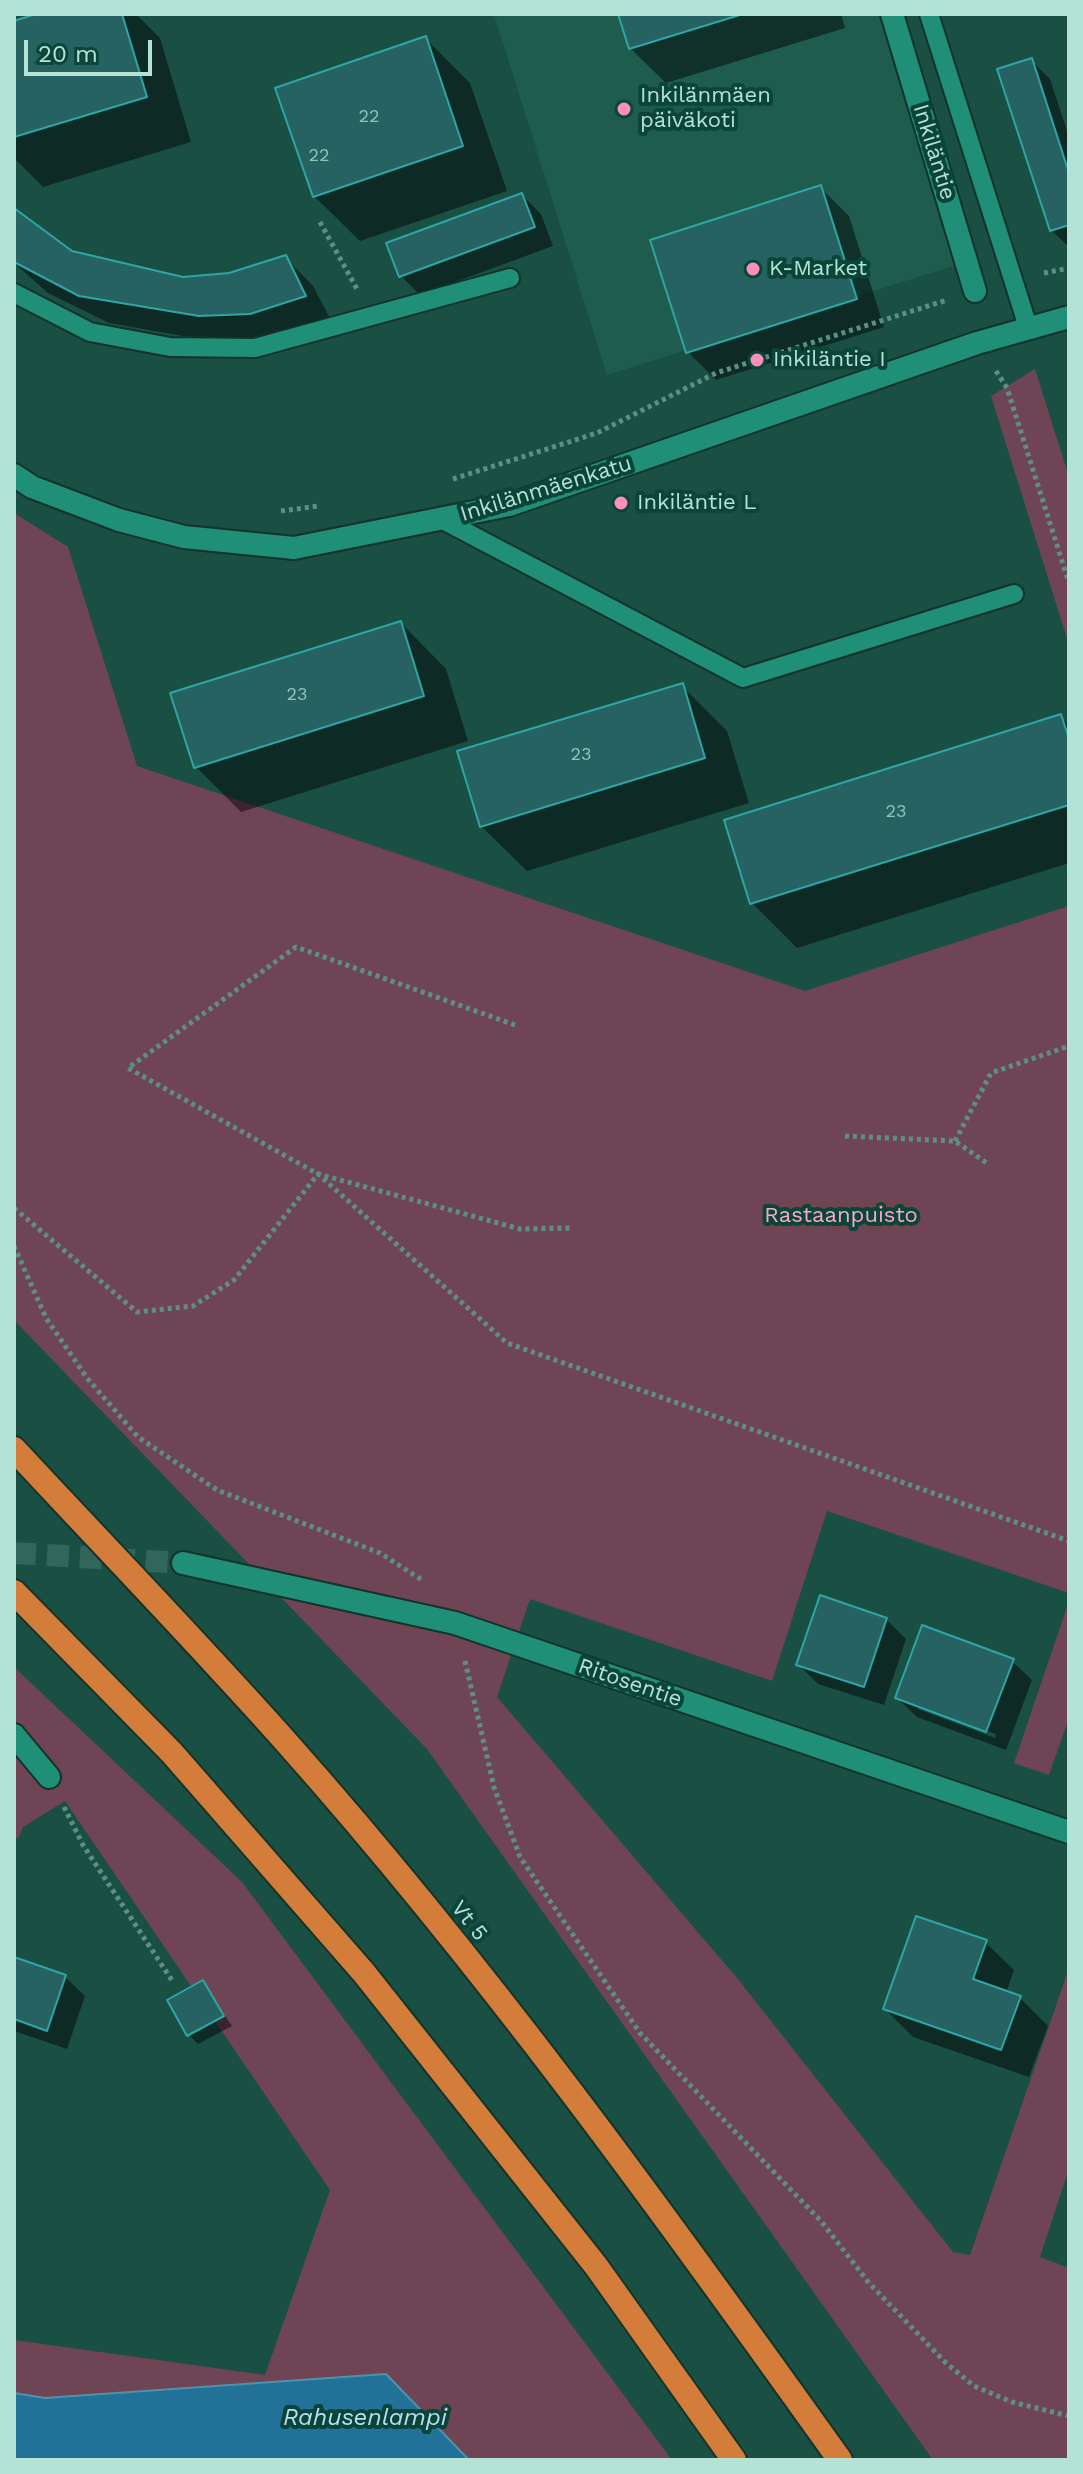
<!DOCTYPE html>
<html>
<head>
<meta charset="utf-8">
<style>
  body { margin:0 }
  #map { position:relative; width:1083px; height:2474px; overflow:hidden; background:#1a5044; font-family:"Work Sans",sans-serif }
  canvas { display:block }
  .frame { position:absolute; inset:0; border:16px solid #b4e2d4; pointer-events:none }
  .scale { position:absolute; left:24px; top:40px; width:128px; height:36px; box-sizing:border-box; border:4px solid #b4e2d4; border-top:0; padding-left:10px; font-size:24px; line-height:28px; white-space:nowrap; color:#b4e2d4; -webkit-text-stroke:6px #0b4539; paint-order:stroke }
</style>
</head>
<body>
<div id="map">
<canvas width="1083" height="2474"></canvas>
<div class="frame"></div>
<div class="scale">20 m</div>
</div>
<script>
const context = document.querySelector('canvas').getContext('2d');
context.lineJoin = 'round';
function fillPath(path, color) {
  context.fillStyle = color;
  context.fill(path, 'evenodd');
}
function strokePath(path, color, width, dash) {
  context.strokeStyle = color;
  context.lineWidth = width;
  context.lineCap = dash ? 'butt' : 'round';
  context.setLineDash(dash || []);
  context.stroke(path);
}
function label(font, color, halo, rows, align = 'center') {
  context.font = font + ' "Work Sans",sans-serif';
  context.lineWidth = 8;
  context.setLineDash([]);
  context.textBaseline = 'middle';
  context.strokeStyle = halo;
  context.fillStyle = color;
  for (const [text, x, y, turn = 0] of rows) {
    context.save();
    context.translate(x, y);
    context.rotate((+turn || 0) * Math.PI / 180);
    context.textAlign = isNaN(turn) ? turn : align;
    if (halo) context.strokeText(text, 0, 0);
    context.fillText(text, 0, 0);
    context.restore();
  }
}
const built = new Path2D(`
  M494 14H892L972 260 607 375Z`);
const green = new Path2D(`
  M1035 369 1069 477V645L991 396Z
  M14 513 68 547 137 766 805 991 1069 906V1593L827 1511 772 1681 530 1599 497 1697 737 1978 953 2252 970 2255 1069 1968V2169L1040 2257 1069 2268V2460H933L427 1749 14 1320Z
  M1069 1601V1718L1049 1775 1014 1763Z
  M14 1667 242 1882 672 2460H469L386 2374 45 2398 14 2393V2340L265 2375 330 2190 65 1801 23 1827 18 1839 14 1835Z`);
const water = new Path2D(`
  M386 2374 469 2460H14V2393L45 2398Z`);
const shadow = new Path2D(`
  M43 14H136L160 38 191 142 43 187 14 158V23Z
  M620 14H841L845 28 666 83 630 48Z
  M425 38 470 83 507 191 360 241 314 196Z
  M1031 60 1050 79 1069 137V247L1051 230Z
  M821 188 849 216 884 327 716 380 688 352Z
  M522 195 541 214 553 246 420 295 401 276Z
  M14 210 71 253 183 279 230 275 285 257 313 286 333 324 279 341 229 344 109 323 48 293 14 263Z
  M401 623 446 669 468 741 241 812 196 767Z
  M682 686 727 731 749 803 527 871 481 826Z
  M1061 717 1069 725V863L797 948 752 903Z
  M886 1619 906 1639 884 1705 818 1684 799 1665Z
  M1012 1661 1032 1680 1006 1750 917 1717 897 1698ZM918 1705 996 1734 995 1738 918 1709Z
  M985 1942 1014 1970 1006 1993 1020 1998 1048 2026 1029 2077 913 2037 885 2009Z
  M14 1959 65 1977 85 1996 67 2049 14 2031Z
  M203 1983 232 2026 198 2044 189 2035Z`);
const building = new Path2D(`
  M36 14H122L147 97 14 137V21Z
  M618 14H743L629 49Z
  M426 36 463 146 313 197 275 88Z
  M1032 58 1069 173V225L1050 231 997 69Z
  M821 185 857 299 686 353 650 240Z
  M522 193 535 227 399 277 386 243Z
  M14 208 72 251 183 277 229 273 286 255 306 296 250 314 199 316 79 296 14 262Z
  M401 621 424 696 194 768 170 693Z
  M683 683 705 758 480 827 457 751Z
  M1061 714 1069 739V805L750 904 724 820Z
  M820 1595 887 1618 864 1687 796 1665Z
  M922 1625 1014 1659 986 1732 895 1698Z
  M916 1916 987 1940 973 1979 1021 1996 1001 2050 883 2009Z
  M14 1957 66 1975 47 2031 14 2019Z
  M203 1980 224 2016 187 2036 167 2000Z`);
const minorTunnel = new Path2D(`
  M14 1553 183 1563`);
const path = new Path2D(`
  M320 222 358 291
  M1044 273 1069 268
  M996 371 1007 388 1069 583
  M453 479 597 433 716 373 947 300
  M281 511 319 506
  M515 1025 296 947 128 1068 318 1174 507 1343 1069 1541
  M845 1136 955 1141 988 1164
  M955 1141 991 1073 1069 1046
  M14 1208 137 1312 193 1306 234 1280 318 1174 520 1229 572 1228
  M14 1246 46 1318 87 1378 138 1437 217 1490 380 1553 422 1580
  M465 1661 494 1787 520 1857 640 2033 821 2221 869 2283 946 2363 974 2386 1012 2402 1069 2416
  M64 1807 83 1845 173 1982`);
const service = new Path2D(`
  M929 14 1029 330
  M14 293 90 332 170 347 255 348 510 278
  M443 520 743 678 1014 594`);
const minor = new Path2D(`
  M892 14 975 291
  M183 1563 455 1623 1069 1832
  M14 1735 49 1777`);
const tertiary = new Path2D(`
  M14 475 32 487 119 520 184 537 294 548 509 505 977 343 1069 317`);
const motorway = new Path2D(`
  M14 1449C105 1547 198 1643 287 1743 487 1968 665 2215 840 2460
  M14 1592 172 1753 364 1973 596 2266 734 2460`);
const markers = [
  [624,109,8,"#fe8ebc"],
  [753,269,8,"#fe8ebc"],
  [757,360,8,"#fe8ebc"],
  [621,503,8,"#fe8ebc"]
];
const numberNames = [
  ["22",369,117],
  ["22",319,156],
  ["23",297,695],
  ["23",581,755],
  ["23",896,812]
];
const poiNames = [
  ["Inkilänmäen",640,96],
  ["päiväkoti",640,121],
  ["K-Market",769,269],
  ["Inkiläntie I",773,360],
  ["Inkiläntie L",637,503]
];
const streetNames = [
  ["Inkiläntie",934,152,73],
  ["Inkilänmäenkatu",546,489,-17],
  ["Ritosentie",630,1683,19],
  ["Vt 5",469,1921,52]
];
const parkNames = [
  ["Rastaanpuisto",841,1216]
];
const waterNames = [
  ["Rahusenlampi",365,2418]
];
fillPath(built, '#1e5c4d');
fillPath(green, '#6f4555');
fillPath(water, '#217199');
strokePath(water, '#4d93ab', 2);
fillPath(shadow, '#0007');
fillPath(building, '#266261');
strokePath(building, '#2ea6a6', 2);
strokePath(minorTunnel, '#31665a', 22, [22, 11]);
strokePath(service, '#13332b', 22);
strokePath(minor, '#13332b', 26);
strokePath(tertiary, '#13332b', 26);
strokePath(motorway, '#13332b', 28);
strokePath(path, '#5d8f82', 5, [4, 4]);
strokePath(service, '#208f78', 18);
strokePath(minor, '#208f78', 22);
strokePath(tertiary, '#208f78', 22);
strokePath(motorway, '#d47d3a', 24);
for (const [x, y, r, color] of markers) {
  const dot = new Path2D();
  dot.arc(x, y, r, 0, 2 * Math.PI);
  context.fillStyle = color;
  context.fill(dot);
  strokePath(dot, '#0b4539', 3);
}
label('18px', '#90c2b7', null, numberNames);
label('22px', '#b4e2d4', '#0b4539', poiNames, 'left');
label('22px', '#b4e2d4', '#0b4539', streetNames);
label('22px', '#f9a8c7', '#0b4539', parkNames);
label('italic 24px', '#b8def5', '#0b4539', waterNames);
</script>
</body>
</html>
